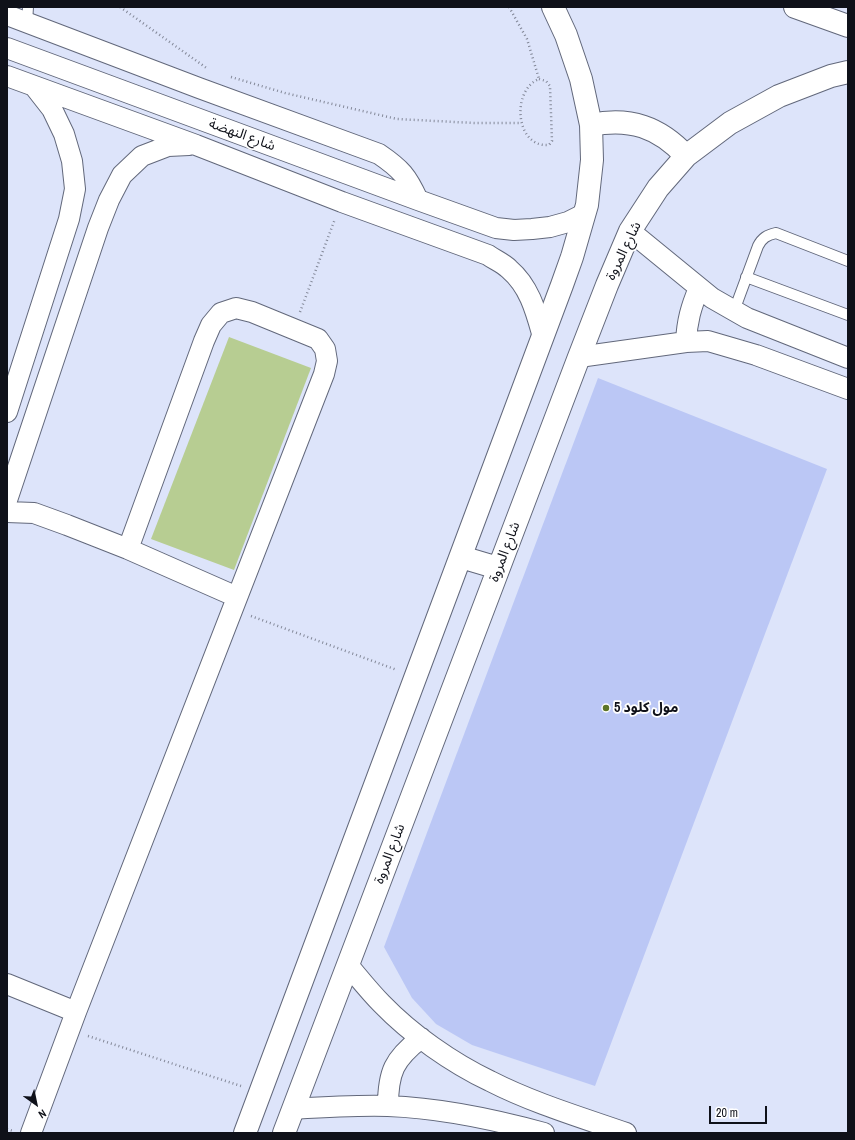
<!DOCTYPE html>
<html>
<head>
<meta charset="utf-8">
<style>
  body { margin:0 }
  #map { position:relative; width:855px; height:1140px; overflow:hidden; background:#dde4fa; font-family:"Archivo Narrow",sans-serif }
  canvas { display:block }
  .frame { position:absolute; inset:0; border:8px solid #0f1119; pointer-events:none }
  .north { position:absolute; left:16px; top:1084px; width:40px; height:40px; -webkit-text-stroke:3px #fff; paint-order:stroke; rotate:147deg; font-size:11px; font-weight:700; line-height:16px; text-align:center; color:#0f1119 }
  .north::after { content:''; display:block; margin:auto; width:14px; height:18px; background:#0f1119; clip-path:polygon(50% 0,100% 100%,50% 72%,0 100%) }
  .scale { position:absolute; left:709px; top:1106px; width:58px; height:18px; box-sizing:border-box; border:2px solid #0f1119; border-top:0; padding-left:5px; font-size:12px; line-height:14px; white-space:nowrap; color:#0f1119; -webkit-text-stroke:3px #fff; paint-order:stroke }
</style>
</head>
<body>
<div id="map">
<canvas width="855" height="1140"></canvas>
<div class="frame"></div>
<div class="north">N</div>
<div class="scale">20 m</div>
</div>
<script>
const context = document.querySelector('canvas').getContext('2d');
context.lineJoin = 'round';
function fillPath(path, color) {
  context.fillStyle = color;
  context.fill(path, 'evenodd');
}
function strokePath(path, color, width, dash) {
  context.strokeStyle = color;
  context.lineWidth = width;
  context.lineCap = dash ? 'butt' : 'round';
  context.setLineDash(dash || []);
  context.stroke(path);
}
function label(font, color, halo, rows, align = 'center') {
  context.font = font + ' "Archivo Narrow","Noto Sans Arabic",sans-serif';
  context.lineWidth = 3.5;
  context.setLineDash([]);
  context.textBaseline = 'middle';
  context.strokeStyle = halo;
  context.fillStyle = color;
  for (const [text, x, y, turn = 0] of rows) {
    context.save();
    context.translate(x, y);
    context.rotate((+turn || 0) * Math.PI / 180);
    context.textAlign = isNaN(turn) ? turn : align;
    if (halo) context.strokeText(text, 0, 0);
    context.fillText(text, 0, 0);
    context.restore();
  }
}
const green = new Path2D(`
  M229 337 311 368 234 570 151 539Z`);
const building = new Path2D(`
  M598 378 827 469 595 1086 472 1045 436 1024 412 998 384 947Z`);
const path = new Path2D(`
  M120 7 208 69
  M509 7 527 39 539 79
  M231 77 285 93 397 119 474 123H521
  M539 79 546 81 550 86 552 141 549 145C515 148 511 90 539 79Z
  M300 312 335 219
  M251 616 397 670
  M88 1036 241 1086
  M7 1129 13 1131`);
const lane = new Path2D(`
  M27 23 28 7
  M746 277 848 315
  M734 311 758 246C762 238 767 235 776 233L848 261`);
const street = new Path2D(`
  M7 15 199 88 379 154C401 169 407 176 418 200
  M7 48 418 200 496 228 514 230 532 229 550 227 568 222 584 214
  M7 76 196 145 342 202 488 255C495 260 503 263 509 269 530 287 536 312 543 337
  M630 231 712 298 747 318 848 358
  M686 342C687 321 691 307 699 288
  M579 357 686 342 708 341 756 355 848 389
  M7 412 69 219 75 189 72 161 64 134 52 109 34 86
  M7 500 98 228 109 200 122 175 142 156 168 146 189 145
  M7 512 34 513 67 525 128 549 237 597
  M348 965C359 978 370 992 382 1004 411 1034 452 1063 490 1081 533 1103 580 1117 626 1133
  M7 984 76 1012
  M388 1106C388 1072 394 1059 421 1038
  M293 1109C325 1107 356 1105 388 1106 441 1108 493 1119 544 1133
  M31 1133 76 1012 324 374 327 361 325 349 318 339 252 312 236 308 221 313 211 325 204 341 128 549`);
const secondary = new Path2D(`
  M591 125C630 117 659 127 686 156
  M461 557 498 568
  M245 1133 562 285 572 257 587 205 592 160 591 125 581 79 566 35 553 7
  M284 1133 579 357 607 285 630 231 658 188 686 156 730 123 779 96 831 76 848 72`);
const primary = new Path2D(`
  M795 7 848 26`);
const markers = [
  [606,708,4,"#5d7527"]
];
const streetNames = [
  ["شارع النهضة",242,135,20],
  ["شارع المروة",624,251,-64],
  ["شارع المروة",505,552,-69],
  ["شارع المروة",390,854,-69]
];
const poiNames = [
  ["مول كلود 5",614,708]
];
fillPath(green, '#b7cd92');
fillPath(building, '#bbc7f5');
strokePath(lane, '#62687b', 12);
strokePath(street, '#62687b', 22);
strokePath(secondary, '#62687b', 24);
strokePath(primary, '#62687b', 24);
strokePath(path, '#838898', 2.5, [1, 3]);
strokePath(lane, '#fff', 10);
strokePath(street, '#fff', 20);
strokePath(secondary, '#fff', 22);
strokePath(primary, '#fff', 22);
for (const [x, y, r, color] of markers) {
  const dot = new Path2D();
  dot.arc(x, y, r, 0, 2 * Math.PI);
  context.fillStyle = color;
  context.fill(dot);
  strokePath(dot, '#fff', 1.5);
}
label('14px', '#0f1119', '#fff', streetNames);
label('bold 14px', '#0f1119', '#fff', poiNames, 'left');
</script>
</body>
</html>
